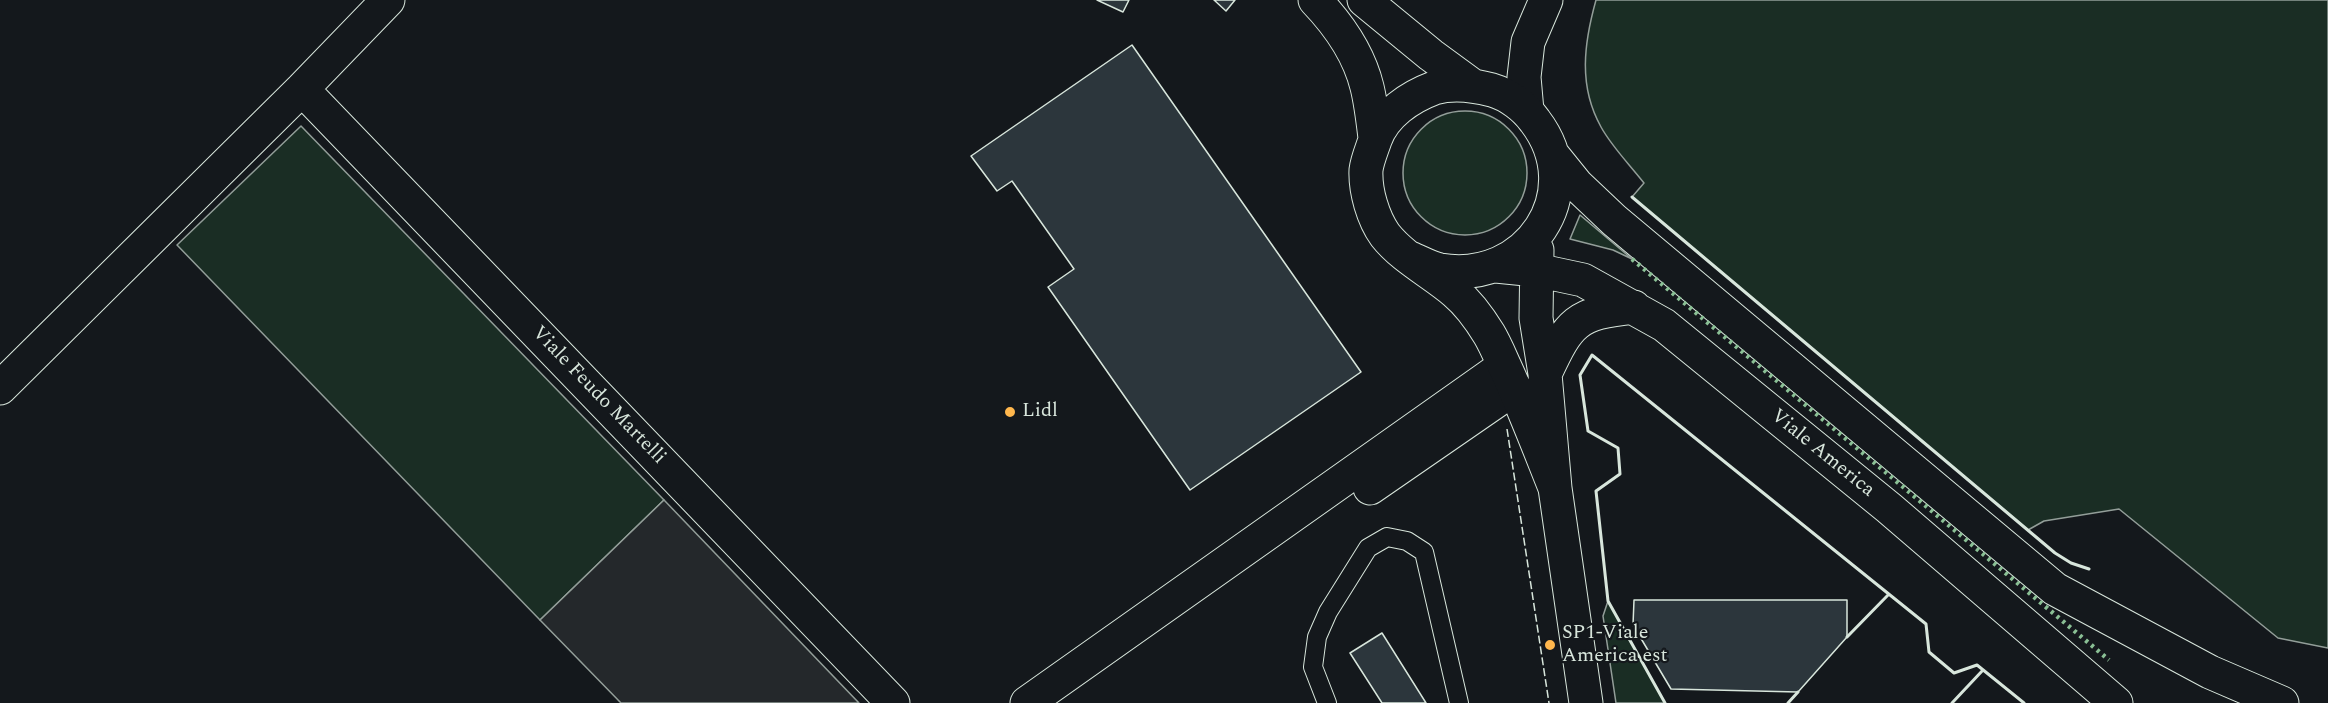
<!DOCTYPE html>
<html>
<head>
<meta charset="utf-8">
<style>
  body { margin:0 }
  canvas { display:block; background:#14181c }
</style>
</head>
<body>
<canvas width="2328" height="703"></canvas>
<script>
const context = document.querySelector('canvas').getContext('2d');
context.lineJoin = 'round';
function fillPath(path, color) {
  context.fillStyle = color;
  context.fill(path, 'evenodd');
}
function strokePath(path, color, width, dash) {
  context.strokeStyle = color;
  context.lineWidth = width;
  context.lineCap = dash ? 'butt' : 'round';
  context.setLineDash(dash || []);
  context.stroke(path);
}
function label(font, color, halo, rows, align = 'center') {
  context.font = font + ' Spectral,serif';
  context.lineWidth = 4.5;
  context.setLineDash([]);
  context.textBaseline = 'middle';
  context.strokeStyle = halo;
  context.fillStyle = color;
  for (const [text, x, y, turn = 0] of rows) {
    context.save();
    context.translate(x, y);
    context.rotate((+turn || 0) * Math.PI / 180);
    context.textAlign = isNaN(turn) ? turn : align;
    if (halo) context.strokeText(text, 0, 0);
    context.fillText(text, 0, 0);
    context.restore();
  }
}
const green = new Path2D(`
  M1596 0H2328V648L2278 638 2119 509 2044 521 2028 530 1632 197 1644 183C1630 165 1612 147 1601 127 1578 86 1584 43 1596 0Z
  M1403 173a62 62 0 1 1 124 0a62 62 0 1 1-124 0Z
  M301 126 664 500 540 620 177 245Z
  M1580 215 1632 259 1613 250 1570 239Z
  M1608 601 1665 703H1616L1603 616Z`);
const parking = new Path2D(`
  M664 500 859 703H621L540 620Z`);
const building = new Path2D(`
  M1097 0H1129L1123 12Z
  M1214 0H1235L1226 11Z
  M1132 45 1361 372 1190 490 1048 287 1074 269 1012 181 997 191 971 156Z
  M1634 600H1847V637L1798 692 1671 689 1633 625Z
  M1382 633 1426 703H1382L1350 653Z`);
const lane = new Path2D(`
  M1327 703 1313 667 1317 637 1328 612 1368 548 1387 537 1407 541 1424 552 1459 703`);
const street = new Path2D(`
  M302 89 893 703
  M1527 111 1524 77 1528 42 1546 0
  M0 388 302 89 388 0
  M1370 488 1515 388
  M1027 703 1504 366`);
const secondary = new Path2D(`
  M1315 0C1338 24 1359 54 1367 87 1371 103 1373 121 1375 138
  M1364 0 1431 55 1472 85
  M1552 154 1577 185 1614 220 2055 589 2210 672 2282 703
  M1537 250 1536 318 1545 374 1555 488 1586 703
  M1410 258C1420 262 1430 268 1440 270 1527 285 1590 193 1535 121 1525 107 1509 95 1492 90 1473 85 1454 82 1434 88 1410 97 1384 114 1375 140 1372 149 1367 161 1366 170 1365 191 1373 218 1385 235 1403 258 1433 273 1455 292 1467 302 1481 321 1489 334 1495 344 1500 356 1505 367 1523 406 1539 448 1555 488
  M1496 266 1536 270 1583 280 1664 325 1889 508 2116 703
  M1545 374C1569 322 1576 313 1634 307`);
const hedge = new Path2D(`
  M1632 259 2109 660`);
const fence = new Path2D(`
  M1507 429 1549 703`);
const wall = new Path2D(`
  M1632 197 2055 553 2071 563 2089 569
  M1847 637 1889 594
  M1665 703 1608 601 1596 491 1620 474 1618 448 1588 431 1580 375 1592 355 1926 624 1929 652 1954 673 1977 665 2024 703
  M1788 703 1798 692
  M1952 703 1983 670`);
const markers = [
  [1010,412,6,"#ffb74d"],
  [1550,645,6,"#ffb74d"]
];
const streetNames = [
  ["Viale Feudo Martelli",598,396,46],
  ["Viale America",1822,454,39]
];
const poiNames = [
  ["Lidl",1022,412],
  ["SP1-Viale",1562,634],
  ["America est",1562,657]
];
fillPath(green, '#1a2d24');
strokePath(green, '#939e99', 1.5);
fillPath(parking, '#24282b');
strokePath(parking, '#939e99', 1.5);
fillPath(building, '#2c363c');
strokePath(building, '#d8e6dc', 1.5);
strokePath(lane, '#d8e6dc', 20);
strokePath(street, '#d8e6dc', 35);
strokePath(secondary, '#d8e6dc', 35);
strokePath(lane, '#14181c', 18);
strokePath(street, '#14181c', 33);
strokePath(secondary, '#14181c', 33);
strokePath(hedge, '#8ac095', 4.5, [3, 4.5]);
strokePath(fence, '#d8e6dc', 1.5, [8, 3]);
strokePath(wall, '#d8e6dc', 3);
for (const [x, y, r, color] of markers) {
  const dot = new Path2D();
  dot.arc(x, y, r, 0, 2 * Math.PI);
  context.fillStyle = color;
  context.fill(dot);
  strokePath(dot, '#14181c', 2);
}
label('20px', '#d8e6dc', '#14181c', streetNames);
label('20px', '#d8e6dc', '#14181c', poiNames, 'left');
</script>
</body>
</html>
